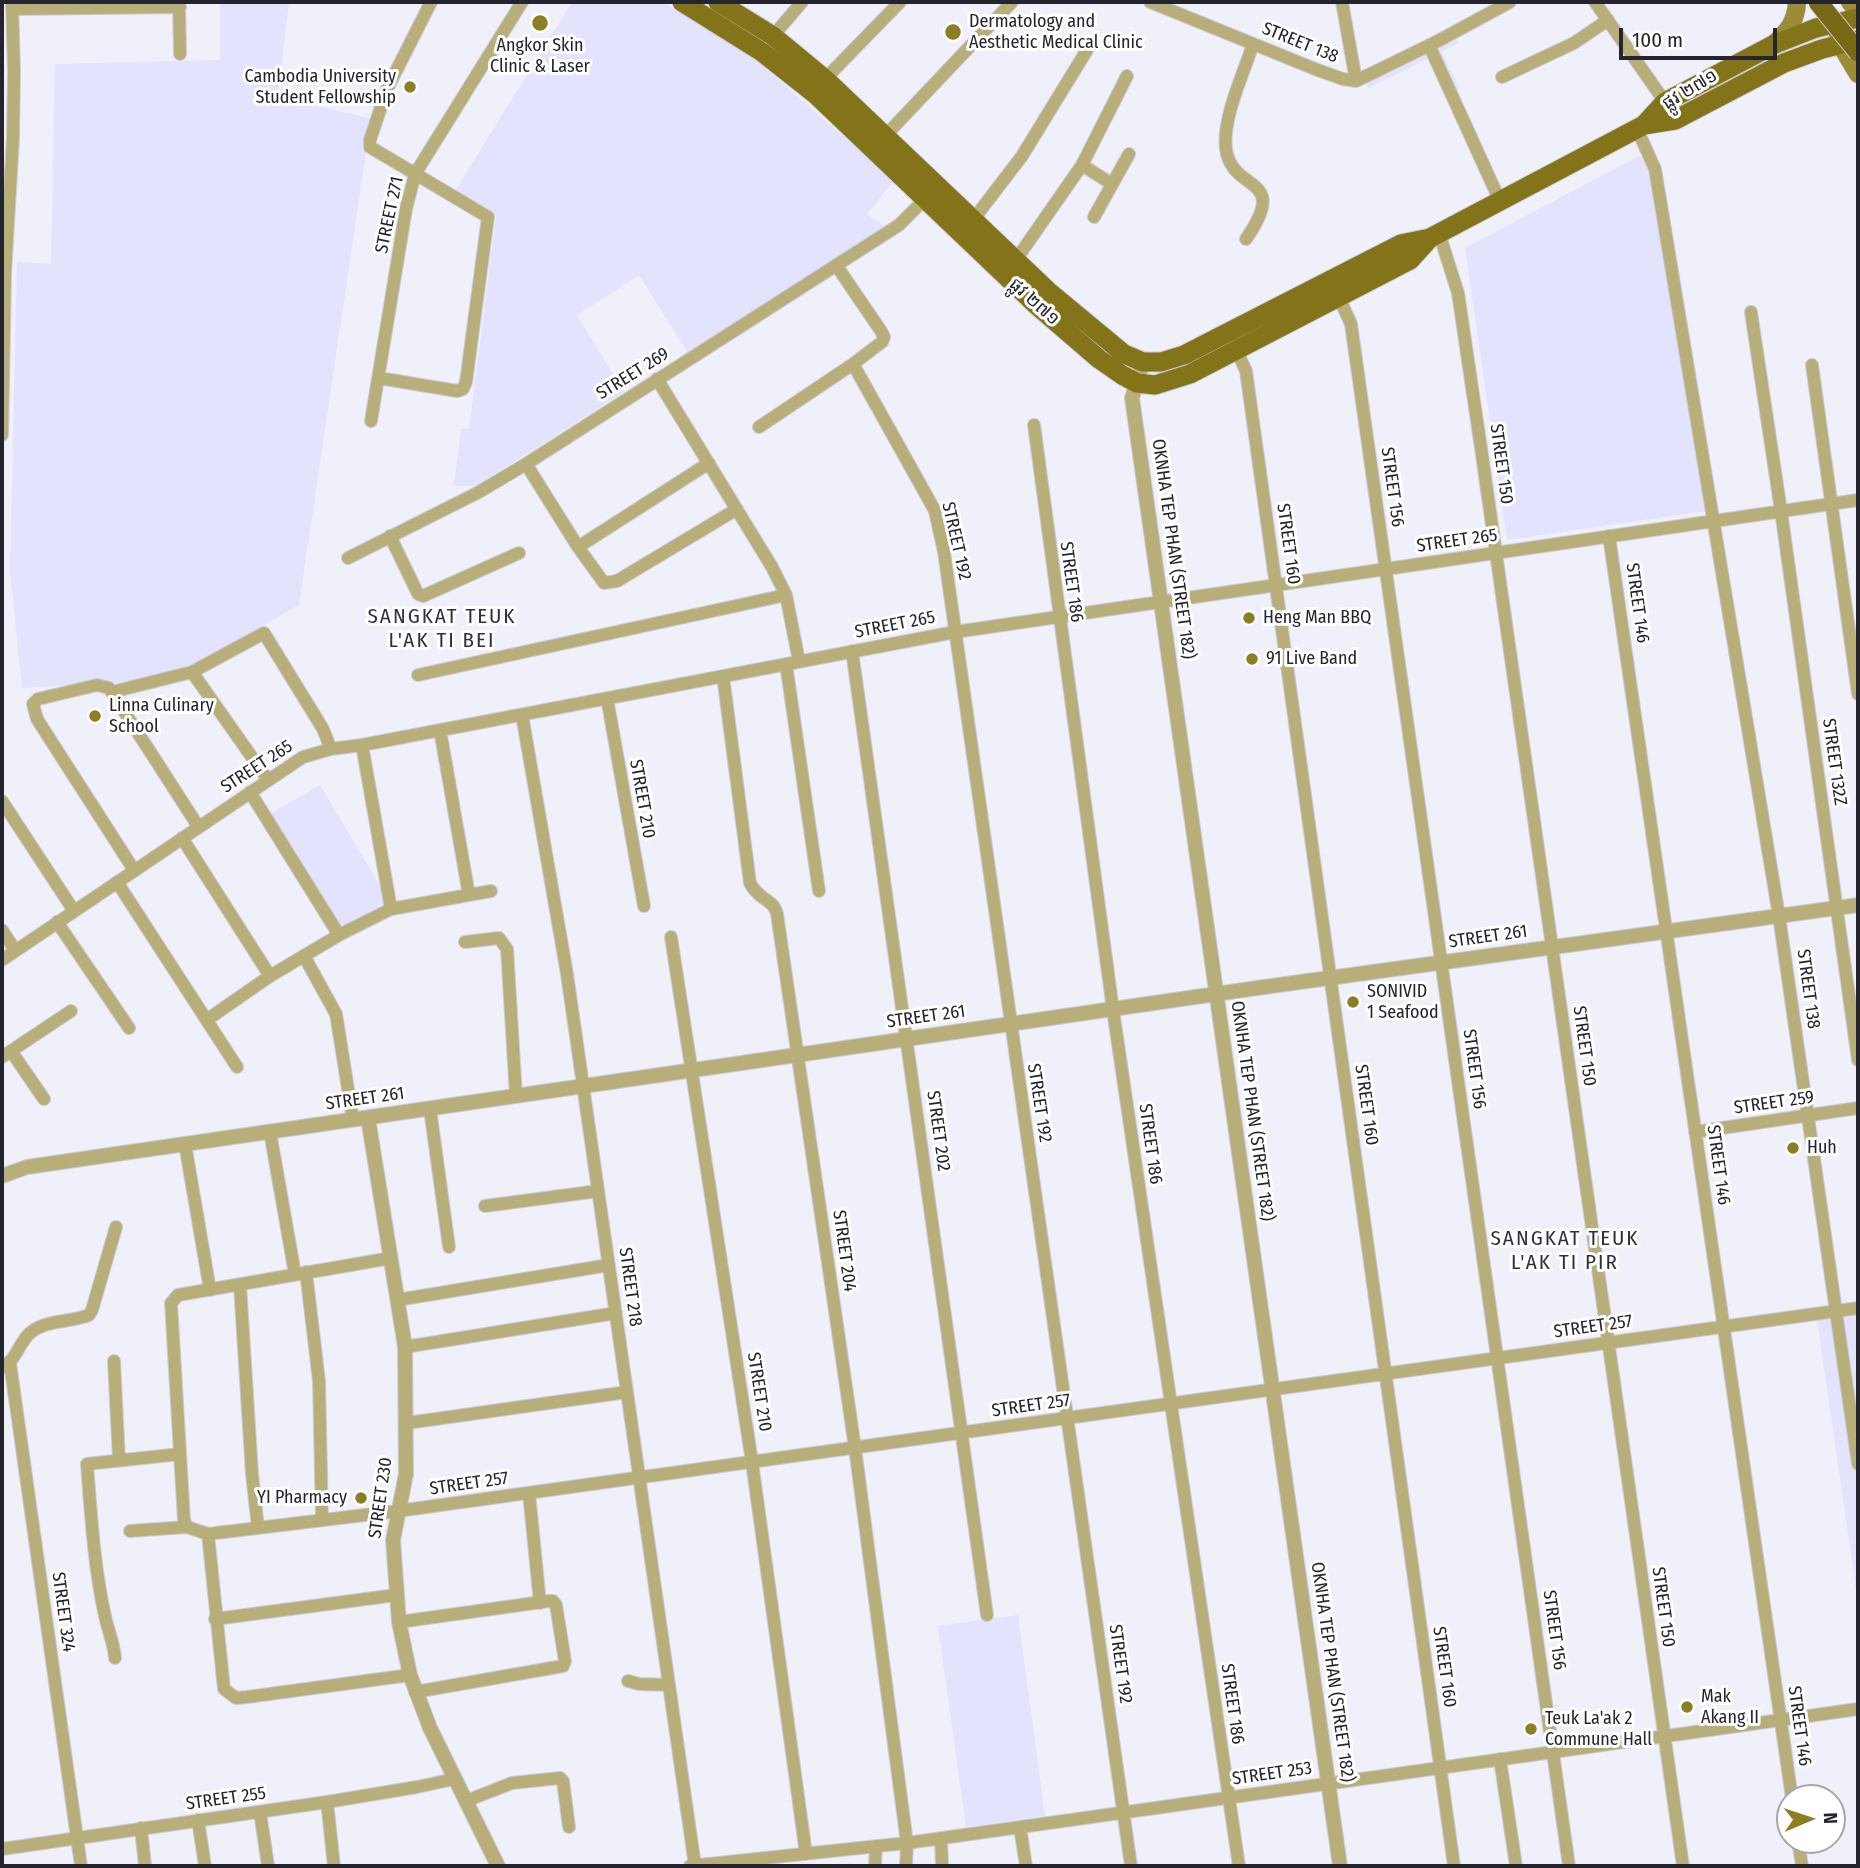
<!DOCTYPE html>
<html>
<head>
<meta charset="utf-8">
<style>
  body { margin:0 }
  #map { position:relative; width:1860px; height:1868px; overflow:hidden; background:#eff0fa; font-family:"Fira Sans Condensed",sans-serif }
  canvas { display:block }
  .frame { position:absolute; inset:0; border:4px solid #24242e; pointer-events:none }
  .north { position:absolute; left:1776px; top:1784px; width:70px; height:70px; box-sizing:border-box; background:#fff; border:2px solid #a7a7ab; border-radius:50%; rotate:88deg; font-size:19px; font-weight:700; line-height:28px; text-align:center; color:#24242e }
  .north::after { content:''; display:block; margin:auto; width:24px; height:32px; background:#8d7e24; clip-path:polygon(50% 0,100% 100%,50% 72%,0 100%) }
  .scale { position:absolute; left:1619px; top:28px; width:158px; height:32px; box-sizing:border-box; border:4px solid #24242e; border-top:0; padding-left:9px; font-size:21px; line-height:24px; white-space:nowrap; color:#24242e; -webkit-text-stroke:5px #fff; paint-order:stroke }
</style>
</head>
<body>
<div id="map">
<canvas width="1860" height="1868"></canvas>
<div class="frame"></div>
<div class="north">N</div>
<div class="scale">100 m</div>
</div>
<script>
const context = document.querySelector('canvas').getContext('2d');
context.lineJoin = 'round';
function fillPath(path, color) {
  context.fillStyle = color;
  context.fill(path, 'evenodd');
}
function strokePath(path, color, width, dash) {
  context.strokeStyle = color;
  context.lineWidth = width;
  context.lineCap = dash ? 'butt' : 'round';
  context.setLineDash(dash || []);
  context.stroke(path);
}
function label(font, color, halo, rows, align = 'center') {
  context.font = font + ' "Fira Sans Condensed","Noto Sans Khmer",sans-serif';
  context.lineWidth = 6;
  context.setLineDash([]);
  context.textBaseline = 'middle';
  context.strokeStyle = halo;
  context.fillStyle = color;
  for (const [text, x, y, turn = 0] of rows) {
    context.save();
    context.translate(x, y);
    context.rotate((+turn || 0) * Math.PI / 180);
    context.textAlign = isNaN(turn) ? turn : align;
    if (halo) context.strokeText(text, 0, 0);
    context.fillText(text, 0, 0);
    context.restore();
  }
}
const built = new Path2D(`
  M220 2H289L277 102 288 99 371 119 299 605 175 676 141 681 22 688 10 572 17 262 51 264 55 64 220 60Z
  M572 2H663L757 61 894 181 867 214 884 226 691 358 639 275 577 315 624 392 476 486H454L461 429H469L496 216 455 191Z
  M1451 28 1458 43 1442 52 1459 88 1444 95 1428 59 1368 88 1361 73Z
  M1639 156 1644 159 1651 171 1705 511 1507 540 1465 248Z
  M320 785 389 901 340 930 267 816Z
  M1858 1314V1603L1817 1320Z
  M1018 1615 1045 1816 966 1827 938 1626Z`);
const minor = new Path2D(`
  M179 2 180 54
  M1150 2 1315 69 1343 79 1356 81 1436 42 1510 2
  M1342 2 1356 81
  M1595 2 1665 102
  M12 9 180 7
  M773 36 802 2
  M1429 45 1500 201
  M1502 77 1574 43 1608 20
  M825 79 900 2
  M1637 129 1655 169 1779 916 1858 1464
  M886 135 1012 2
  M1082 165 1112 184
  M1094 217 1129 154
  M973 220 1022 156 1087 50
  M1439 233 1458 293 1482 455 1683 1866
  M1246 239C1291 174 1232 194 1226 149 1222 118 1244 73 1253 44
  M1013 264 1082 165 1127 76
  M1337 293 1351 324 1569 1866
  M1751 312 1781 511 1858 1060
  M1237 351 1246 371 1454 1866
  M853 364 929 500 935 511 944 552 1131 1866
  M1812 365 1858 694
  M379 378 457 391 463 389 466 382 488 217 370 147V140L387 89 431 2
  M657 379 772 567 786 595 799 661
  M371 421 406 209 415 174 522 2
  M1034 425 1113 1010 1239 1866
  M759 427 853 364 882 342 884 337 881 331 836 265
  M2 435 5 274 13 138 14 71 12 2
  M526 464 578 547 604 583 617 581 737 509
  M390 536 418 594 423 596 519 553
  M1609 536 1792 1798
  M578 547 709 463
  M348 558 479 492 526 464 899 225 924 200
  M852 651 987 1615
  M786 664 819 891
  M192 672 268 780
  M418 675 786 595
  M723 676 750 883C759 901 773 898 777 914L855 1448 907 1843 906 1866
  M112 692 192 672 264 633 323 729 331 749
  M607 698 644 906
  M522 715 567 974 695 1866
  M440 730 469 895
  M362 745 391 909
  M250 792 339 935
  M2 801 74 911
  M182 838 270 976
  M134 870 37 719 33 704 38 699 97 685 109 688 198 826
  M117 882 237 1067
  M57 922 129 1028
  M2 930 15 950
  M671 937 752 1462 806 1854
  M465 942 499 938 507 949 516 1096
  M304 956 336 1014 353 1120
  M2 960 303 757 331 749 362 745 955 632 1858 500
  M208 1019 270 976 339 935 391 909 491 891
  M11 1051 44 1099
  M2 1057 71 1011
  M430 1109 449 1247
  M270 1132 295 1274
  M1695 1132 1858 1108
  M185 1144 210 1290
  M485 1206 598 1191
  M391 1258 178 1295 171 1303 184 1520 187 1527 208 1534 398 1511 1858 1308
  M306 1272 319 1381 322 1520
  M240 1285 252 1474 258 1528
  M397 1300 609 1265
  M405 1347 616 1313
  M114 1361 119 1460
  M10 1363 81 1866
  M2 1367C16 1361 18 1344 30 1333 46 1319 70 1323 89 1315L92 1310 116 1227
  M407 1423 627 1392
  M529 1493 540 1603
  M130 1531 187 1527
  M208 1534 224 1689 236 1698 247 1697 410 1675
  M215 1619 396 1595
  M399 1622 549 1601H553L556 1605 565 1661 563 1666 415 1692
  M115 1658C114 1643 108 1631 105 1616 94 1567 91 1515 87 1464L180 1454
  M628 1681 639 1684 669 1685
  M1500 1759 1516 1866
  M466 1801 512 1783 560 1778 563 1781 569 1827
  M327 1802 334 1866
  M260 1812 268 1866
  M198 1820 205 1866
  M1020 1827 1026 1866
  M141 1828 145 1866
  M941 1838 942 1866
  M1798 1840 1802 1866
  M2 1849 327 1802 417 1787 454 1779
  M690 1866 907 1843 1858 1709
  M875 1866 876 1846`);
const tertiary = new Path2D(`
  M1143 362 1132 398 1340 1866
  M368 1118 405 1347 406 1474 393 1540 399 1622 410 1675 430 1728 498 1866
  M2 1176 27 1167 1264 987 1858 905`);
const secondary = new Path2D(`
  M1850 2 1858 12
  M1838 34 1840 44 1858 74
  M1775 43C1789 30 1796 21 1797 2`);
const primary = new Path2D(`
  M682 2 762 52 815 94 1034 303 1099 359 1122 375 1137 383 1155 385 1190 374 1410 260 1430 238
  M718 2 773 36 825 79 1048 291 1124 354 1143 362H1161L1184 355 1401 244 1430 238 1644 125 1675 120 1784 63 1822 49 1858 40
  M1644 125 1665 102 1775 44 1816 28 1858 18`);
const trunkBridge = new Path2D(`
  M1818 2 1858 52`);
const markers = [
  [540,23,9,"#8d7e24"],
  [953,32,9,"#8d7e24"],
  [410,87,7,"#8d7e24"],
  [1249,618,7,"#8d7e24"],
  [1252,659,7,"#8d7e24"],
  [95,716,7,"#8d7e24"],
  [1353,1002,7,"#8d7e24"],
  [1793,1148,7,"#8d7e24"],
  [361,1498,7,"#8d7e24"],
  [1687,1707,7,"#8d7e24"],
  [1531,1729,7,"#8d7e24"]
];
const poiNames = [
  ["Dermatology and",969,22],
  ["Aesthetic Medical Clinic",969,43],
  ["Angkor Skin",540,46,"center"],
  ["Clinic & Laser",540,67,"center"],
  ["Cambodia University",396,77,"right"],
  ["Student Fellowship",396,98,"right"],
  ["Heng Man BBQ",1263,618],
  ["91 Live Band",1266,659],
  ["Linna Culinary",109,706],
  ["School",109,727],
  ["SONIVID",1367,992],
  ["1 Seafood",1367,1013],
  ["Huh",1807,1148],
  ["YI Pharmacy",347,1498,"right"],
  ["Mak",1701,1697],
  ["Akang II",1701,1718],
  ["Teuk La'ak 2",1545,1719],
  ["Commune Hall",1545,1740]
];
const streetNames = [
  ["STREET 138",1300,43,22],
  ["ផ្លូវ ២៧១",1690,90,-31],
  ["STREET 271",390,215,-78],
  ["ផ្លូវ ២៧១",1034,302,42],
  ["STREET 269",633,374,-32],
  ["STREET 150",1501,464,82],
  ["STREET 156",1392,487,82],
  ["STREET 192",956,541,77],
  ["STREET 265",1457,541,-8],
  ["STREET 160",1288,544,82],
  ["OKNHA TEP PHAN (STREET 182)",1173,549,82],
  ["STREET 186",1071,582,82],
  ["STREET 146",1637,603,82],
  ["STREET 265",895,625,-11],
  ["STREET 132Z",1834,762,82],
  ["STREET 265",257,767,-33],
  ["STREET 210",642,799,80],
  ["STREET 261",1488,937,-8],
  ["STREET 138",1808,989,82],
  ["STREET 261",926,1017,-8],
  ["STREET 150",1584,1046,82],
  ["STREET 156",1474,1069,82],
  ["STREET 261",365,1099,-8],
  ["STREET 192",1039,1103,81],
  ["STREET 259",1774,1103,-8],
  ["STREET 160",1366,1105,82],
  ["OKNHA TEP PHAN (STREET 182)",1252,1111,82],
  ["STREET 202",938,1131,82],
  ["STREET 186",1150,1144,82],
  ["STREET 146",1718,1165,82],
  ["STREET 204",844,1251,82],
  ["STREET 218",630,1287,82],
  ["STREET 257",1593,1327,-8],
  ["STREET 210",759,1392,81],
  ["STREET 257",1031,1406,-8],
  ["STREET 257",469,1484,-8],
  ["STREET 230",381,1498,-82],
  ["STREET 150",1663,1607,82],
  ["STREET 324",63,1612,82],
  ["STREET 156",1554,1630,82],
  ["STREET 192",1120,1664,82],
  ["STREET 160",1444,1667,82],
  ["OKNHA TEP PHAN (STREET 182)",1332,1672,82],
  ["STREET 186",1232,1704,82],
  ["STREET 146",1799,1726,82],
  ["STREET 253",1272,1774,-8],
  ["STREET 255",226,1799,-8]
];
const quarterNames = [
  ["SANGKAT TEUK",442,617],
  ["L'AK TI BEI",442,641],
  ["SANGKAT TEUK",1565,1239],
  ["L'AK TI PIR",1565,1263]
];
fillPath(built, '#e3e3fe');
strokePath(minor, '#cacbd5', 14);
strokePath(tertiary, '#cacbd5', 16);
strokePath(secondary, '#cacbd5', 19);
strokePath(primary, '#cacbd5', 21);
strokePath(minor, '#b7ae7a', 12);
strokePath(tertiary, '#b7ae7a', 14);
strokePath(secondary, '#9b8c37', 18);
strokePath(primary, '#837419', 19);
strokePath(trunkBridge, '#cacbd5', 21, []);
strokePath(trunkBridge, '#786a15', 19);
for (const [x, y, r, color] of markers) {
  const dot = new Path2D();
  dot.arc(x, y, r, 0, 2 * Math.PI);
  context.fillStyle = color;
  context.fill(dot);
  strokePath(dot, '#fff', 2.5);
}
label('18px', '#24242e', '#fff', poiNames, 'left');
label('18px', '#24242e', '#fff', streetNames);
context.letterSpacing = '2px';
label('21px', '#2f2f42', '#fff', quarterNames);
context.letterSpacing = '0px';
</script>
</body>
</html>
